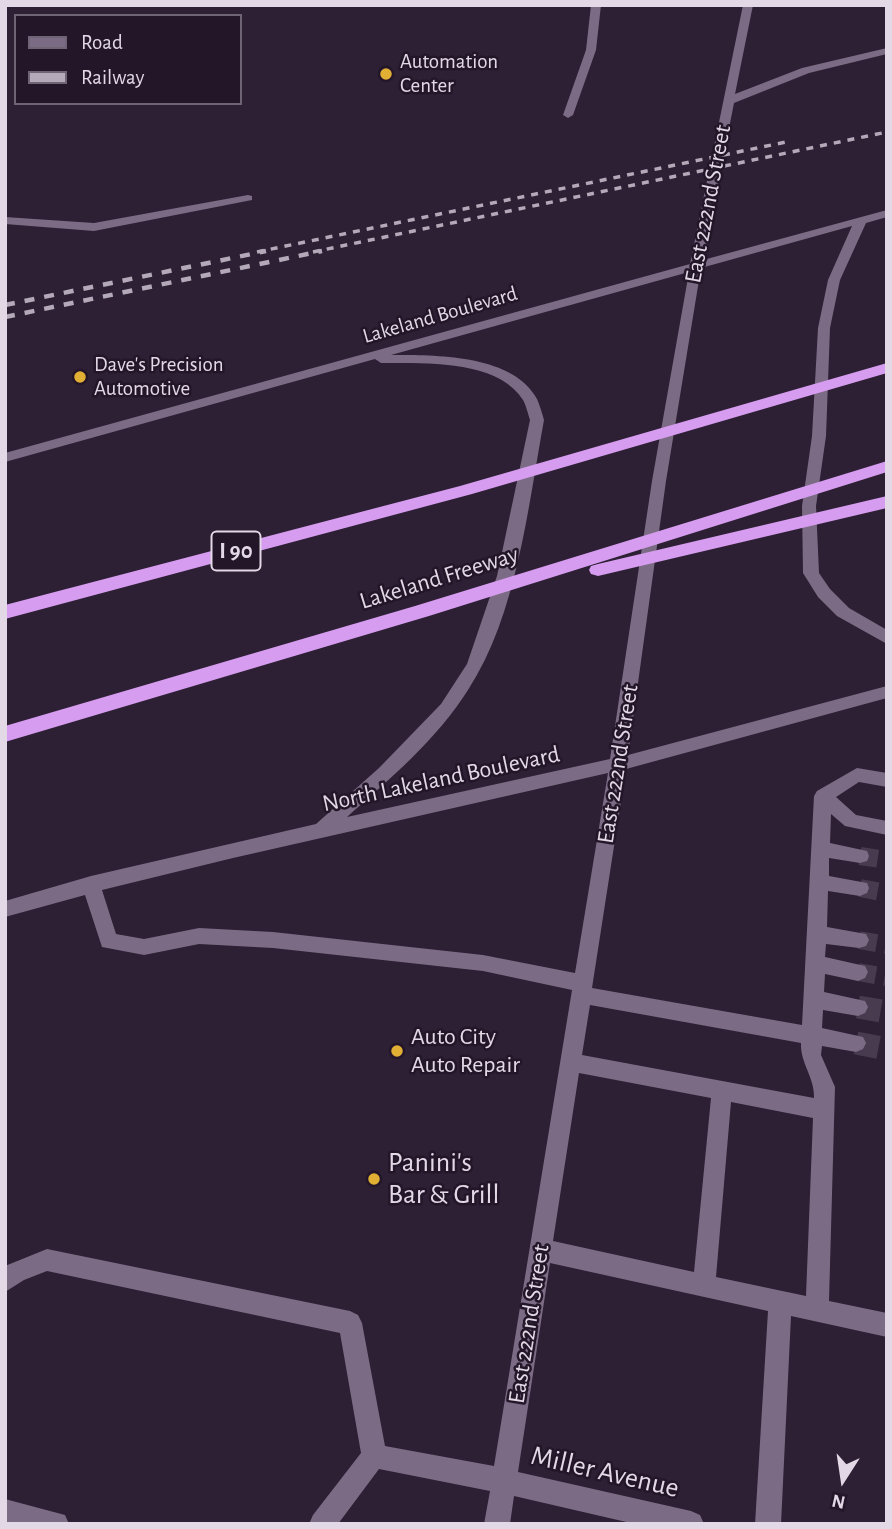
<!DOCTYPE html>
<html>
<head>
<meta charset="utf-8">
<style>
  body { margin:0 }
  #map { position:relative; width:892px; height:1529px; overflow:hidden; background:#2d1f34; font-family:"Alegreya Sans",sans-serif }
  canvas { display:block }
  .frame { position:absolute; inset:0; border:7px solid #e2d8e6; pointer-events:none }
  .legend { position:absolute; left:14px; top:14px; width:228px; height:91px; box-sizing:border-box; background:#231629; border:2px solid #6f6475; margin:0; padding:9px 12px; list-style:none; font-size:21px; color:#e2d8e6 }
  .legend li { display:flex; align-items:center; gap:14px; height:35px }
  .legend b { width:35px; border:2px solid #6f6475 }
  .north { position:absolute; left:808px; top:1445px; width:70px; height:70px; -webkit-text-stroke:5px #231629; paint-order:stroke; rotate:192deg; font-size:19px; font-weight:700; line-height:28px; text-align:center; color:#e2d8e6 }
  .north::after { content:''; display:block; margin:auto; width:24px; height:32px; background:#e2d8e6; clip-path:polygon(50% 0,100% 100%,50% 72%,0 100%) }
</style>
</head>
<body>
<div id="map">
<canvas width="892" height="1529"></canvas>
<div class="frame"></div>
<ul class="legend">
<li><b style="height:9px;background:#7c6b84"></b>Road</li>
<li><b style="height:9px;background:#b4a9b9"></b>Railway</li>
</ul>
<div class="north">N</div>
</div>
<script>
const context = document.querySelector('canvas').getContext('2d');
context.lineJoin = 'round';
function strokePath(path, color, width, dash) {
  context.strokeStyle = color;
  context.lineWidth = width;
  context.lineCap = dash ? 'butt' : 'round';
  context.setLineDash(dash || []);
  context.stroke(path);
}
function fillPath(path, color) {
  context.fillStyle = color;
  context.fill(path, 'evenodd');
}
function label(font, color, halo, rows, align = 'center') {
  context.font = font + ' "Alegreya Sans",sans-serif';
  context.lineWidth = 5;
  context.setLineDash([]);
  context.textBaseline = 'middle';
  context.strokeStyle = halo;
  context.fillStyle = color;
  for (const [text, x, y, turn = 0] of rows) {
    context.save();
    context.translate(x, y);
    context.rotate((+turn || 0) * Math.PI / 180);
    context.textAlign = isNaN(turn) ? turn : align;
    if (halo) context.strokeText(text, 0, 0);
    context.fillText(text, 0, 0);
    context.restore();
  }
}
const minorTunnelFar1 = new Path2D(`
  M860 856 887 860
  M860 888 887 893
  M859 940 887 945
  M858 972 887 977`);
const minorTunnel = new Path2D(`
  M858 1007 887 1012
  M856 1043 887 1049`);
const minor = new Path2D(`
  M591 5H601L596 50 573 115 568 118 563 115 586 50Z
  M743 5H753L735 94 802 68 887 48V54L809 73 734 103 703 260 887 210V217L866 223 840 280 830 328 826 436 816 506 819 573 830 589 849 608 887 630V644L837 616 818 597 803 573 802 506 812 436 818 328 828 280 852 226 701 268 666 481 628 755 887 686V698L626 769 592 988 802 1025 814 796 817 791 857 768 887 773V787L859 782 836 797 856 815 887 821V835L845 826 831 814 830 843 867 851 869 856 867 861 860 863 829 858V876L867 883 869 888 867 893 860 896 828 891 827 927 866 934 869 940 866 946 859 948 826 944 825 957 865 966 868 972 865 978 858 981 825 974 824 992 865 1001 868 1007 865 1013 858 1016 823 1010 822 1028 863 1037 866 1043 863 1049 856 1052 822 1046 821 1055 835 1087 829 1301 887 1313V1337L791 1316 781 1524H755L768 1311 550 1263 518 1472 691 1511 700 1515 704 1524H635L514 1496 510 1524H484L490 1491 379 1469 338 1524H309L313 1515 361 1453 340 1333 47 1271 24 1280 5 1292V1266L47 1249 350 1311 358 1315 362 1323 385 1446 494 1466 572 990 483 971 273 948 199 944 144 955 102 947 85 895 5 917V901L91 876 316 824 379 768 441 704 467 664 497 576 530 420C528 414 526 405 523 400 498 359 422 363 381 363L375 359 5 462V453L690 264ZM689 272 652 481 610 759 347 817C390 779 437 739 468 690 517 615 528 507 544 420 542 413 540 406 537 399 513 354 434 355 391 355ZM608 773 575 973 483 955 273 932 199 928 144 939 116 934 102 890 233 858ZM590 1005 801 1043C800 1063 815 1078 814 1098L582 1055ZM579 1073 711 1098 694 1272 553 1241ZM731 1102 813 1118 806 1296 716 1277Z
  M248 195 252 196V200L94 231 5 224V217L94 223Z
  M5 1499 65 1515 69 1524H5Z`);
const highway = new Path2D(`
  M887 363V373L472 494 5 619V605L460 486Z
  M887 461V472L429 616 5 742V726L415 606Z
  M887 496V508L598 576 591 574 589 570 591 566 598 564Z`);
const railFar1 = new Path2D(`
  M257 252 786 142
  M313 252 887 132`);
const rail = new Path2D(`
  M5 305 266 251
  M5 317 322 251`);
const markers = [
  [386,74,7,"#e1af34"],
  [80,377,7,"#e1af34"],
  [397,1051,7,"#e1af34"],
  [374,1179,7,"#e1af34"]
];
const farPoinames = [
  ["Automation",400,62],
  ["Center",400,86],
  ["Dave's Precision",94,365],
  ["Automotive",94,389]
];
const farStreetnames = [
  ["Lakeland Boulevard",440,315,-16]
];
const shields = [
  [236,551,49]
];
const shieldNames = [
  ["I 90",236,551]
];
const streetNames = [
  ["East 222nd Street",708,204,-79],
  ["Lakeland Freeway",439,578,-17],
  ["East 222nd Street",618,764,-81],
  ["North Lakeland Boulevard",441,779,-12],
  ["East 222nd Street",529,1324,-81]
];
const poiNames = [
  ["Auto City",411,1037],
  ["Auto Repair",411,1065]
];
const nearPoinames = [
  ["Panini's",388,1163],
  ["Bar & Grill",388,1195]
];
const nearStreetnames = [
  ["Miller Avenue",605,1472,13]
];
strokePath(minorTunnelFar1, '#483b4f', 18, [18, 9]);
strokePath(minorTunnel, '#483b4f', 23, [23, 11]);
fillPath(minor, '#7c6b84');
fillPath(highway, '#d59cef');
strokePath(railFar1, '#b4a9b9', 3.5, [7, 7]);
strokePath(rail, '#b4a9b9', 4.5, [10, 10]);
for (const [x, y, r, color] of markers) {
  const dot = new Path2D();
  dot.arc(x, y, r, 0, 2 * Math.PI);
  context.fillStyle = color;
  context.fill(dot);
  strokePath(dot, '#231629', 2.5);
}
label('21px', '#e2d8e6', '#231629', farPoinames, 'left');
label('21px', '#e2d8e6', '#231629', farStreetnames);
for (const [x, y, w] of shields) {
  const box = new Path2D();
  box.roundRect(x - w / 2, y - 19.5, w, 39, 5);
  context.fillStyle = '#231629';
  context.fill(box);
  strokePath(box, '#e2d8e6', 2);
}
label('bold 23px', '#e2d8e6', null, shieldNames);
label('24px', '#e2d8e6', '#231629', streetNames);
label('24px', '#e2d8e6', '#231629', poiNames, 'left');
label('28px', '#e2d8e6', '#231629', nearPoinames, 'left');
label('28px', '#e2d8e6', '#231629', nearStreetnames);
</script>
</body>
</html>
